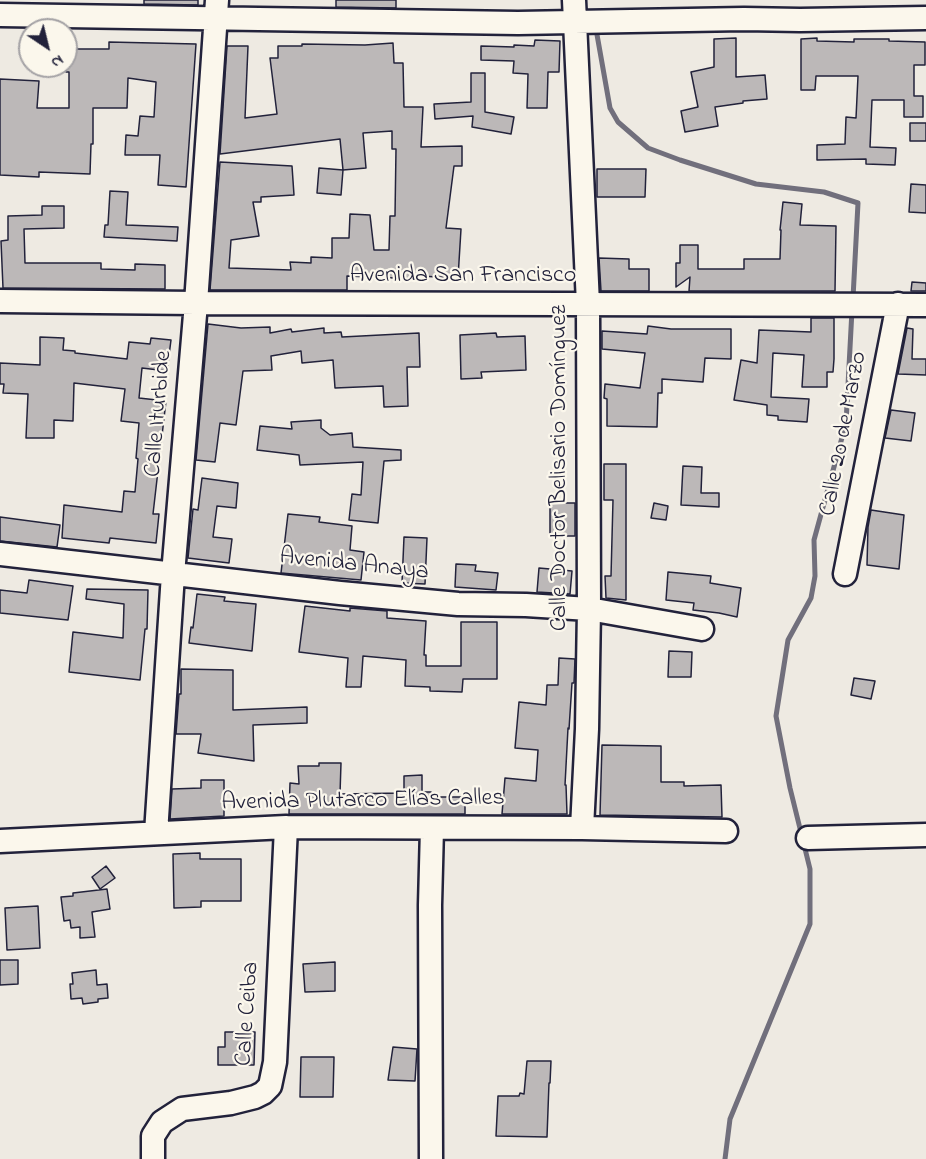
<!DOCTYPE html>
<html>
<head>
<meta charset="utf-8">
<style>
  body { margin:0 }
  #map { position:relative; width:926px; height:1159px; overflow:hidden; background:#eeeae2; font-family:"Indie Flower",sans-serif }
  canvas { display:block }
  .north { position:absolute; left:18px; top:18px; width:60px; height:60px; box-sizing:border-box; background:#fbf7ec; border:2px solid #a4a2a5; border-radius:50%; rotate:145deg; font-size:16px; font-weight:700; line-height:24px; text-align:center; color:#22223b }
  .north::after { content:''; display:block; margin:auto; width:21px; height:27px; background:#22223b; clip-path:polygon(50% 0,100% 100%,50% 72%,0 100%) }
</style>
</head>
<body>
<div id="map">
<canvas width="926" height="1159"></canvas>
<div class="north">N</div>
</div>
<script>
const context = document.querySelector('canvas').getContext('2d');
context.lineJoin = 'round';
function strokePath(path, color, width, dash) {
  context.strokeStyle = color;
  context.lineWidth = width;
  context.lineCap = dash ? 'butt' : 'round';
  context.setLineDash(dash || []);
  context.stroke(path);
}
function fillPath(path, color) {
  context.fillStyle = color;
  context.fill(path, 'evenodd');
}
function label(font, color, halo, rows, align = 'center') {
  context.font = font + ' "Indie Flower",sans-serif';
  context.lineWidth = 4.5;
  context.setLineDash([]);
  context.textBaseline = 'middle';
  context.strokeStyle = halo;
  context.fillStyle = color;
  for (const [text, x, y, turn = 0] of rows) {
    context.save();
    context.translate(x, y);
    context.rotate((+turn || 0) * Math.PI / 180);
    context.textAlign = isNaN(turn) ? turn : align;
    if (halo) context.strokeText(text, 0, 0);
    context.fillText(text, 0, 0);
    context.restore();
  }
}
const stream = new Path2D(`
  M596 29 610 108 618 122 648 148 680 160 756 184 824 192 858 203 853 298
  M725 1159 730 1119 810 924V869L790 788 776 716 788 640 811 598 815 576 814 540 846 423 852 310`);
const building = new Path2D(`
  M144 0H198V5L144 4Z
  M336 0H396V8L336 7Z
  M736 38V77L765 75 767 99 743 101V103L715 107 718 126 685 132 681 111 698 107 691 72 714 67V39Z
  M817 38V41L854 42V39H889V41L925 42V65H914V96H923V117H904V100H872L870 147 896 148 895 165 866 164V159L817 160V145L845 144 846 117 856 118 858 76H816L815 90H801V39Z
  M535 40 560 41 559 72H548L547 108H527L528 74 513 73 514 61 481 60V46L514 47V45L534 46Z
  M109 42 196 44 186 187 158 185 160 155H125L126 135 138 136 140 116 154 117 156 82 128 78 127 108H93V144H91L90 174 39 172V177L0 175V79L39 81 37 108H69V72H66V49H109Z
  M393 43 394 63H403L404 107H423L421 147 462 146V166H454L446 228 461 229 458 278 419 276V279L347 276V290H210L220 162 292 166 294 195 261 197V202H253L259 236 231 240 229 268 291 270 290 262 311 263V257L332 258V238H349L350 214 370 215 374 250H389L390 216H395L396 149H392V131L363 133 366 168 343 170 340 139 220 154 227 46H248L245 118 277 114 270 58H278V46H302V44L365 45Z
  M471 73H485V112L514 117 511 134 472 127 473 116 435 119 434 104 471 102Z
  M910 123H926V141H910Z
  M319 168 343 170 341 195 317 193Z
  M597 169H646L645 197H597Z
  M911 184 926 185V213L909 212Z
  M110 191 128 192 126 225 178 227 177 241 104 237 105 225H108Z
  M783 202 802 204 800 225 836 226 835 291H689L690 277 676 287V263H680V245H698V269H744V259H780L781 230H780Z
  M42 206H64V228L24 229 25 263H101V269L135 270V264L165 265V289L3 288 1 241 8 240V216L42 215Z
  M599 258 629 259V269H649V291H601Z
  M912 282 926 283V291H911Z
  M811 318H834V359L833 372H827V387H802L804 355 773 353 771 397 809 399 807 422 778 420V416L767 415V405L734 400 741 360 757 363 759 330 811 332Z
  M208 324 241 328 270 327V333L291 329 292 332 324 328V333L341 332 342 337 419 333 420 367H407L408 406 384 407 383 386 335 388 333 360 302 363 301 351 271 356 272 370 243 371 236 425 220 423 215 462 196 460Z
  M648 326 671 329H731V359L705 358 703 382 662 379V393H658L657 427 607 426V399L604 398 605 384 640 388 645 353 602 349V331L647 334Z
  M907 328 913 329 912 359H926V375L898 374Z
  M496 333 497 337 525 336 526 370 481 372 482 378 461 379 460 335Z
  M40 337 64 338 63 350 75 351V353L127 359 129 342 150 344 151 338 171 340 167 371 142 368 139 398 166 401 153 514H159L156 543 110 538 109 543 62 538 64 505 122 512 124 491 135 492 138 459 136 458 139 423 121 421 125 389 74 383 73 421 54 420V438H26L28 394 3 393 4 384H0V363L40 365Z
  M891 410 915 413 911 441 885 438Z
  M321 420V428L330 435 352 433 353 447 401 450V460L384 461 378 523 349 520 352 494 361 495 363 462 300 465 299 455 257 450 260 426 292 429 291 422Z
  M604 464H626V600L606 598 605 576H611L613 500H604Z
  M683 466 702 467 701 493H719V507L681 505Z
  M202 478 238 483 236 508 217 506 213 537 232 539 229 563 188 558 193 509 198 510Z
  M550 503H575V536H550Z
  M654 503 668 506 666 520 651 518Z
  M871 510 904 515 899 569 867 565 868 527Z
  M288 514 320 517 319 522 352 526 350 550 364 552 361 580 281 573Z
  M0 517 60 525 57 547 0 541Z
  M404 537 427 538 425 584 402 583Z
  M456 564 476 565 475 571 498 573 496 590 455 587Z
  M539 568 572 571 570 594 537 592Z
  M668 572 711 576 710 583 741 588 737 617 719 613 693 610 694 603 666 600Z
  M29 580 73 586 68 620 0 613V590L27 593Z
  M87 589 148 590 147 629H145L140 680 69 672 73 632 123 638 124 604 86 599Z
  M197 594 225 597 224 601 256 604 252 651 189 643 191 627 193 628Z
  M305 606 350 611V608L387 611V618L426 621 424 655H426V666H461V622H497V679H463L462 692 430 691V687L405 686 406 660 363 656 361 687H346L348 658 299 652Z
  M669 651 692 652 691 677H668Z
  M559 658 575 659 574 683H572L569 729 568 728 565 785H566L567 814H502L505 778 536 781 538 750 515 748 519 702 546 705 547 685H558Z
  M181 669 233 670V710L307 707V723L253 725 254 761 198 753 201 734H176L179 694H181Z
  M854 678 875 681 871 699 851 695Z
  M602 745 661 746V782H684V786L721 785 722 817 600 815Z
  M319 763H341L340 794 404 793V776L422 775V792H431V797H465V814H289L290 783 299 784 298 766H319Z
  M201 780H224V816L170 819 172 789 201 788Z
  M200 853V859H241V901H201V907L174 908 173 854Z
  M106 866 115 878 100 889 92 877Z
  M107 889 110 909 92 912 95 937 80 938V927L71 928 70 920 64 921 61 897 73 896V893Z
  M38 906 40 948 7 950 5 908Z
  M0 960H18V984L0 985Z
  M335 962V991L305 992 303 964Z
  M96 970 97 985 107 984 108 998 98 999V1002L83 1004 82 998 71 999 70 984H73L72 973Z
  M225 1032H255L254 1065H218V1047H225Z
  M393 1047 417 1049 415 1081 388 1080Z
  M301 1057H334L333 1097H300Z
  M527 1061H551L550 1083H549L547 1137 496 1136 498 1096H519L520 1093 524 1094Z`);
const minor = new Path2D(`
  M574 0 588 304 589 609 587 729 582 828
  M0 15 518 23 744 19 800 20 926 18
  M0 301 196 303 926 305
  M0 554 340 593 458 604 526 605 589 609 702 629
  M845 574 898 304
  M156 833 173 574 196 303 217 0
  M808 838 926 835
  M0 841 286 827 582 828 726 831
  M153 1159V1136L162 1122 182 1109 231 1103 255 1097 263 1093 270 1086 275 1062 286 827
  M431 1159 430 905 432 828`);
const streetNames = [
  ["Avenida San Francisco",463,277],
  ["Calle Iturbide",160,414,-85],
  ["Calle 20 de Marzo",845,434,-79],
  ["Calle Doctor Belisario Domínguez",561,468,-90],
  ["Avenida Anaya",354,566,6],
  ["Avenida Plutarco Elías Calles",363,802,-1],
  ["Calle Ceiba",249,1014,-86]
];
strokePath(stream, '#716f7c', 5);
fillPath(building, '#bcb8b8');
strokePath(building, '#22223b', 1.5);
strokePath(minor, '#22223b', 27);
strokePath(minor, '#fbf7ec', 22);
label('24px', '#22223b', '#fbf7ec', streetNames);
</script>
</body>
</html>
